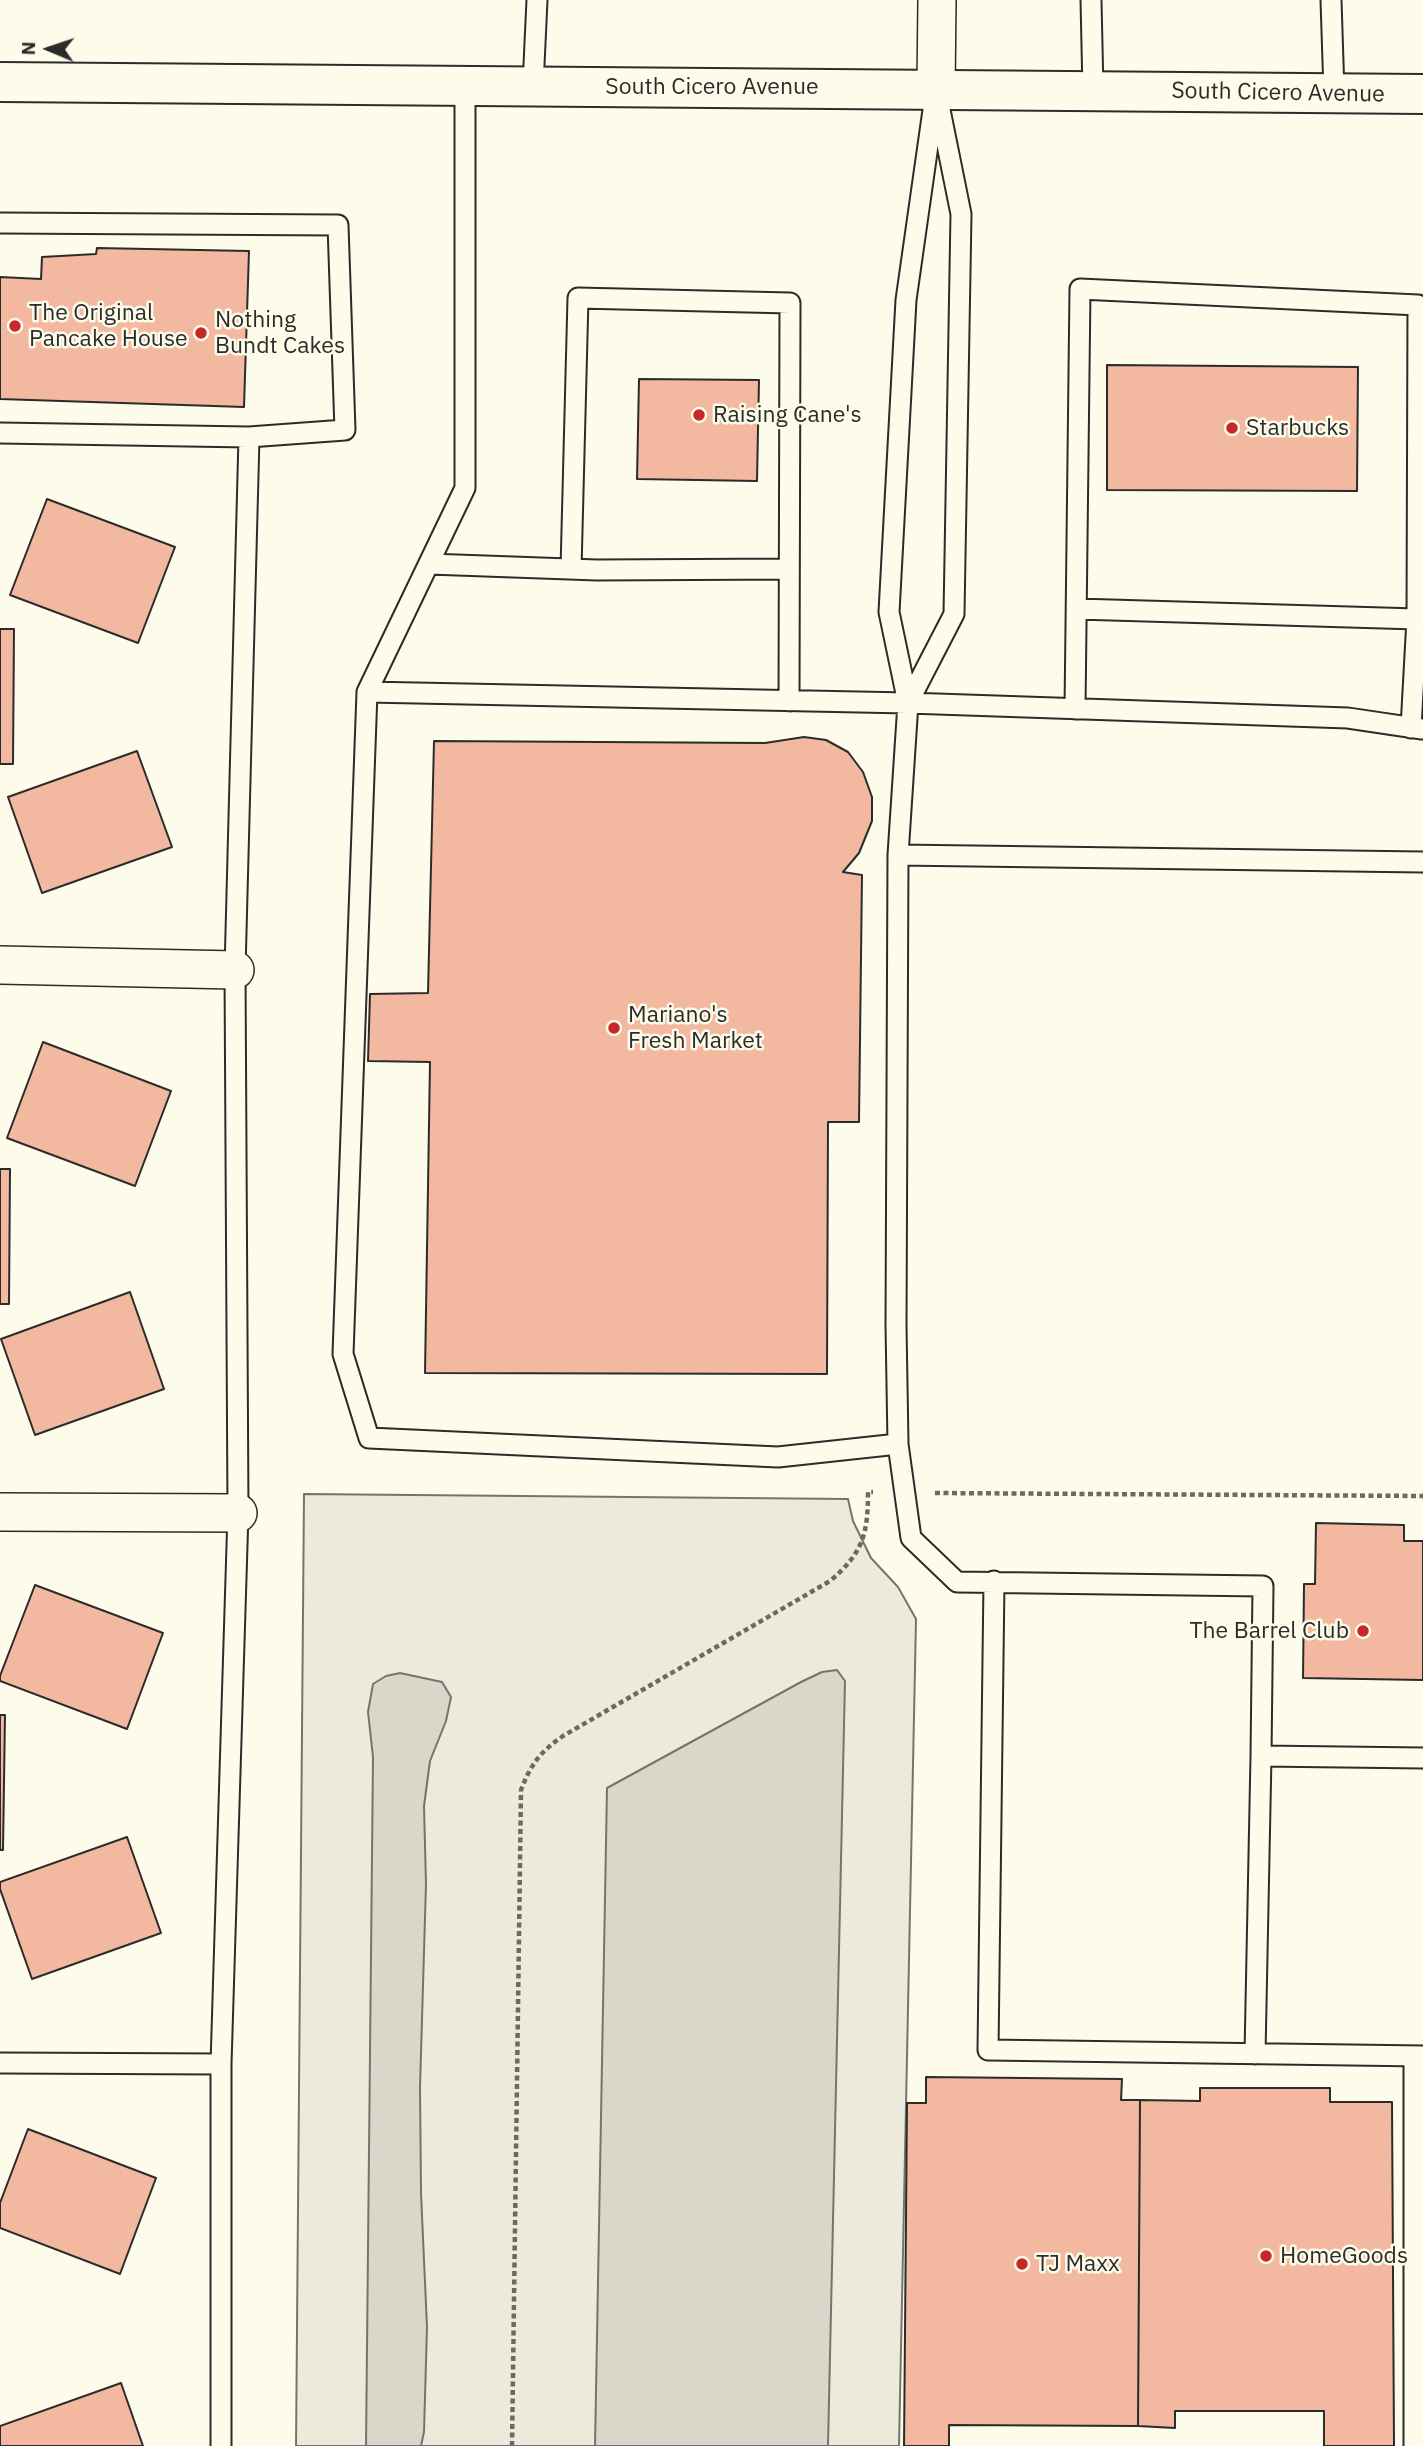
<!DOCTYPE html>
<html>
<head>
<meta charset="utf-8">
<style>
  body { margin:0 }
  #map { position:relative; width:1423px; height:2446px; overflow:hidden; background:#fdfbea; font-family:"IBM Plex Sans",sans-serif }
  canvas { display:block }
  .north { position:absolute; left:14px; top:14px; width:70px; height:70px; -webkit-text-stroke:5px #fdfbea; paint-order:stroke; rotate:272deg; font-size:19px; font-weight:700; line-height:28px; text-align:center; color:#2b2b2b }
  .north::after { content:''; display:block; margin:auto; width:24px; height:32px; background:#2b2b2b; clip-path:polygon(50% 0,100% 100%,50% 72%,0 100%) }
</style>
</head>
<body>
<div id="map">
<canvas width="1423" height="2446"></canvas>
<div class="north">N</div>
</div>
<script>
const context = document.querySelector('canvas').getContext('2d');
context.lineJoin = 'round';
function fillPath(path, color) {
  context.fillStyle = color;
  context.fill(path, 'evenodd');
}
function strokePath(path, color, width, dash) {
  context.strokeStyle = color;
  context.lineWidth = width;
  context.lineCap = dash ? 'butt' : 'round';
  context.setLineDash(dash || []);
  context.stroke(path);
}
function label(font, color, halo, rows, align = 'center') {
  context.font = font + ' "IBM Plex Sans",sans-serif';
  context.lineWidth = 5;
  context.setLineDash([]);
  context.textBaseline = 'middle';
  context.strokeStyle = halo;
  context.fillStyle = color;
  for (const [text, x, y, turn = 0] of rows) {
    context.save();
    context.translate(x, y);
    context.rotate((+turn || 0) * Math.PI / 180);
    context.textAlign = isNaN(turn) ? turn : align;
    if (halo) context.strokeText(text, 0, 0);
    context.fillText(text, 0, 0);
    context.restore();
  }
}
const green = new Path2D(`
  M304 1494 848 1499 853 1521 871 1558 898 1587 916 1619 899 2446H296Z`);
const water = new Path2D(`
  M837 1670 845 1681 828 2446H595L607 1788 801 1682 822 1672Z
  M400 1673 442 1682 451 1697 446 1721 430 1761 424 1806 426 1884 420 2087 421 2193 427 2327 424 2432 421 2446H366L373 1757 368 1712 373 1684 386 1676Z`);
const building = new Path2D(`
  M97 248 249 251 244 407 0 399V277L41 279 42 257 96 254Z
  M1107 365 1358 367 1357 491 1107 490Z
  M639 379 759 380 757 481 637 479Z
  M47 499 175 547 138 643 10 595Z
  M0 629H14L13 764H0Z
  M804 737 826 740 848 752 863 772 872 797V821L859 853 843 872 862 875 859 1122H828L827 1374 425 1373 430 1062 368 1061 370 994 428 993 434 741 765 743Z
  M137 751 172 847 42 893 8 797Z
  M43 1042 171 1091 135 1186 7 1138Z
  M0 1169H10L9 1304H0Z
  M130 1292 164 1389 35 1435 1 1339Z
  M1316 1523 1404 1525V1541H1423V1680L1303 1678 1304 1584H1315Z
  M35 1585 163 1633 127 1729 0 1681V1676Z
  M0 1715H5L3 1850H0Z
  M127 1837 161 1933 32 1979 0 1889V1882Z
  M926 2077 1122 2079 1121 2100H1140L1138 2426 949 2425V2446H904L907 2103H926Z
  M1200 2088H1330V2102H1392L1394 2446H1324V2411H1175V2428L1138 2426 1140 2100 1200 2101Z
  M28 2129 156 2178 120 2274 0 2228V2203Z
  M121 2383 143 2446H0V2426Z`);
const path = new Path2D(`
  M935 1493 1423 1496
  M512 2446 521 1790C531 1764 540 1752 563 1736L830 1581C863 1553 868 1534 868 1492H873`);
const service = new Path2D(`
  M1091 0 1093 91
  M1331 0 1334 93
  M465 86V488L367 692 343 1354 369 1438 778 1457 898 1444
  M533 86 537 0
  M936 89 906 300 889 612 908 703 898 855 896 1325 898 1444 911 1538 957 1582 1263 1586 1261 1756 1423 1758
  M0 223 338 225 345 430 249 437 0 433
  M429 564 597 570 789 569
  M571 569 578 298 790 303 789 701
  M1077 609 1417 619
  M367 692 908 703 1348 718 1422 729
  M908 703 954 614 961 214 939 105
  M1075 709 1080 289 1418 305 1417 619 1411 728
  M898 855 1423 862
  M994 1581 988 2050 1423 2056
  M1255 2054 1261 1756
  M1414 2056V2446
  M0 2063 221 2064
  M221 2446V2064L238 1513 235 970 249 437`);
const minor = new Path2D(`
  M936 89 937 0
  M0 965 235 970
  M0 1512 238 1513`);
const primary = new Path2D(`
  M0 82 1423 94`);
const markers = [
  [15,326,7,"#c62828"],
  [201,333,7,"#c62828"],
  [699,415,7,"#c62828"],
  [1232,428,7,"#c62828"],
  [614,1028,7,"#c62828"],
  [1363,1631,7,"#c62828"],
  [1266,2256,7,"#c62828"],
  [1022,2264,7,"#c62828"]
];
const streetNames = [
  ["South Cicero Avenue",712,87],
  ["South Cicero Avenue",1278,93,1]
];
const poiNames = [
  ["The Original",29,313],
  ["Pancake House",29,339],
  ["Nothing",215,320],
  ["Bundt Cakes",215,346],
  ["Raising Cane's",713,415],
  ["Starbucks",1246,428],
  ["Mariano's",628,1015],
  ["Fresh Market",628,1041],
  ["The Barrel Club",1349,1631,"right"],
  ["HomeGoods",1280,2256],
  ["TJ Maxx",1036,2264]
];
fillPath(green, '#ecebdb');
strokePath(green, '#74746e', 2);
fillPath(water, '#d8d7c9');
strokePath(water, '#74746e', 2);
fillPath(building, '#f2b8a0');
strokePath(building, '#2b2b2b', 2);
strokePath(service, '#2b2b2b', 23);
strokePath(minor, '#2b2b2b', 40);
strokePath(primary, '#2b2b2b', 42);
strokePath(path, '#6a6964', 4.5, [5, 3.5]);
strokePath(service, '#fdfbea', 19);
strokePath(minor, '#fdfbea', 37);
strokePath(primary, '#fdfbea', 38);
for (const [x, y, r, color] of markers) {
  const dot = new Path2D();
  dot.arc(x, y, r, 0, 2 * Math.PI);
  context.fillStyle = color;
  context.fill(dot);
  strokePath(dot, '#fdfbea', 2.5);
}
label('23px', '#2b2b2b', '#fdfbea', streetNames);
label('23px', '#2b2b2b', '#fdfbea', poiNames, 'left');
</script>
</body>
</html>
